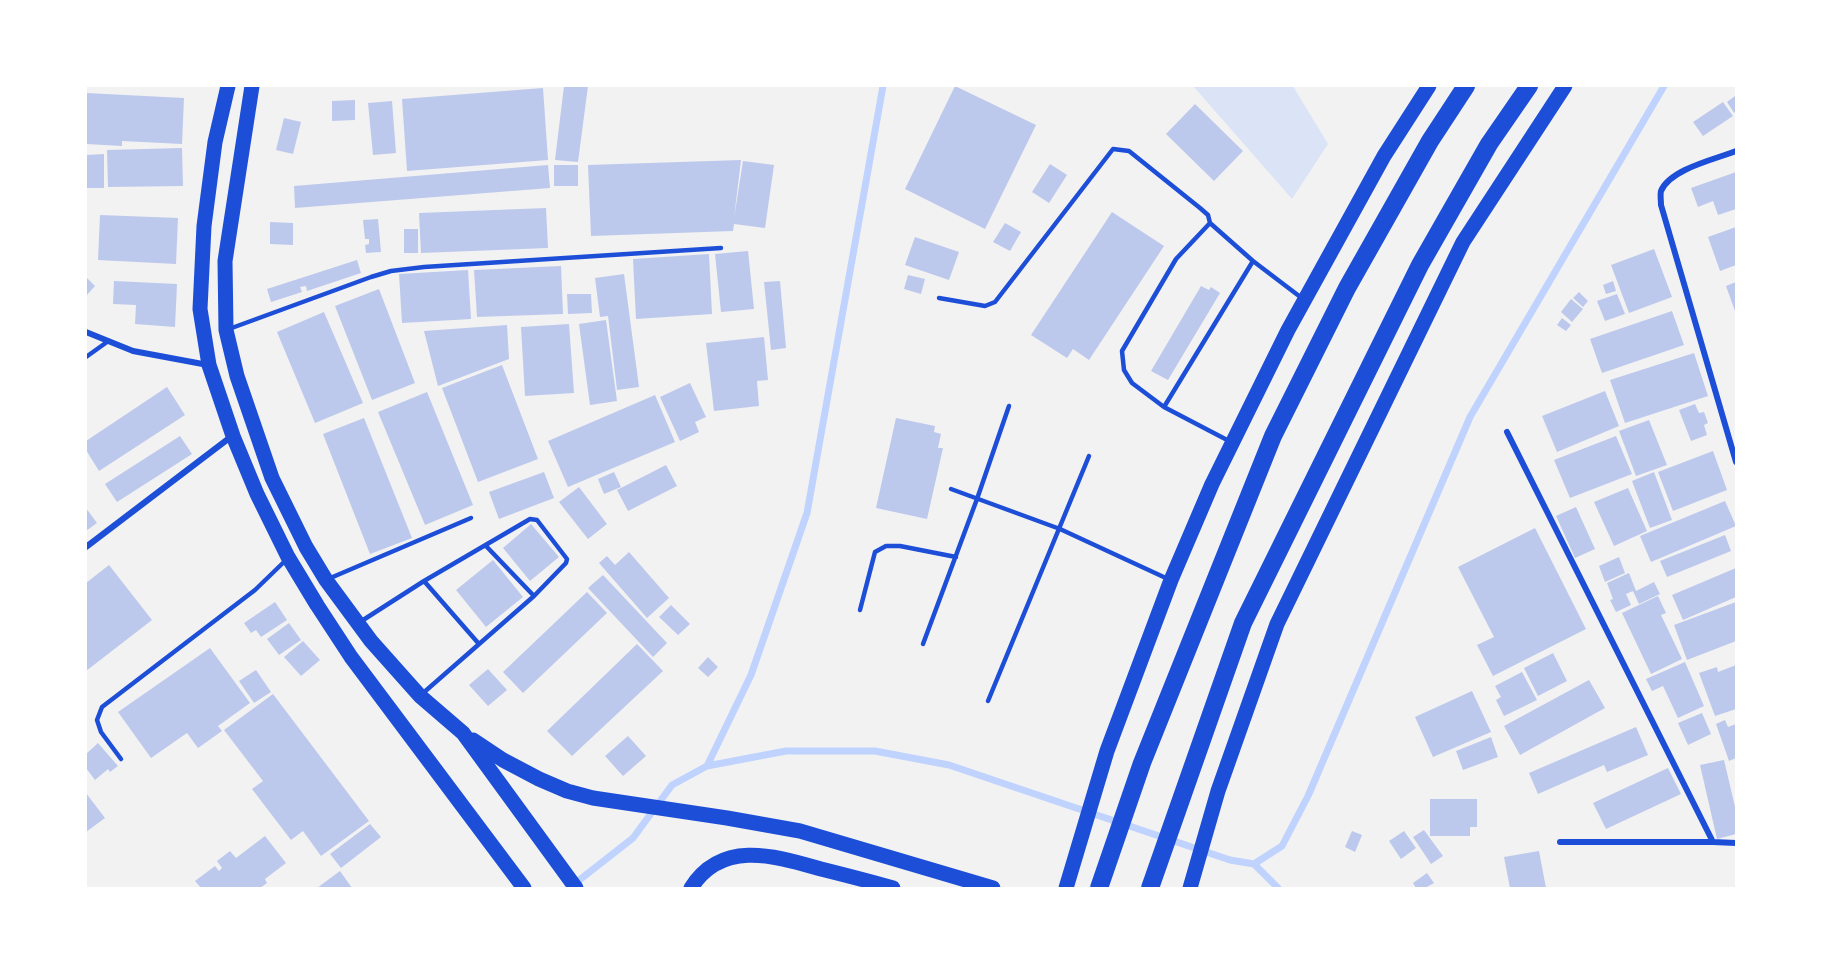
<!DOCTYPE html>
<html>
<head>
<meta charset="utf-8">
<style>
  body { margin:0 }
  #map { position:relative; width:1822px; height:974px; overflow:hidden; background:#f2f2f2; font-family:"Times New Roman",serif }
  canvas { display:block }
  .frame { position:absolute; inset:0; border:87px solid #fff; pointer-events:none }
</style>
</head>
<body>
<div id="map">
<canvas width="1822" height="974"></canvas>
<div class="frame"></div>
</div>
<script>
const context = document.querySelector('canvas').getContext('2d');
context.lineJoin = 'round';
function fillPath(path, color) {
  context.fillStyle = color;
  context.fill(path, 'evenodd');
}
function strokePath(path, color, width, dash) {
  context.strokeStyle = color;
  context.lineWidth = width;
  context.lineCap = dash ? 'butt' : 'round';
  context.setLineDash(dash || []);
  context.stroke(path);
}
const green = new Path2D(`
  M1193 86H1293L1328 144 1292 199Z`);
const stream = new Path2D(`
  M707 766 751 675 807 513 883 86
  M1254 864 1278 888
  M573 885 633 838 672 785 707 766 786 751H875L949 765 1230 860 1254 864 1282 846 1308 796 1470 417 1664 86`);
const building = new Path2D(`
  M564 86H588L578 162 555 160Z
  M955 86 1036 125 985 229 905 189Z
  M543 88 548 160 407 171 402 99Z
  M86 93 184 98 182 144 122 141V146L86 144Z
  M1735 96 1736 111 1734 113 1727 102Z
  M355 100V120L332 121V101Z
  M392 101 396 153 373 155 368 103Z
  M1723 102 1733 116 1703 136 1693 122Z
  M1195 104 1243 151 1214 181 1166 134Z
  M284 118 301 122 293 154 276 150Z
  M182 148 183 186 108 187 107 150Z
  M104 154V188H86V155Z
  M741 160 734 218 743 161 774 165 765 228 734 224 733 231 591 236 588 165Z
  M1050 164 1067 175 1049 203 1032 192Z
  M548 165 550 188 295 208 294 186Z
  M554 165H578V186H554Z
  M1736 172V209L1718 215 1713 201 1698 207 1691 188Z
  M546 208 548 248 421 253 419 213Z
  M1112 212 1164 246 1089 360 1073 349 1067 358 1031 335Z
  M100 215 178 218 176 264 98 260Z
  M378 219 381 252 366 253 365 245 369 244V239H365L363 220Z
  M270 222 293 223V245L270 244Z
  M1005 223 1021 232 1010 251 993 242Z
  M1736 227V265L1720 271 1708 237Z
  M404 229H418V253H404Z
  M915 237 959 252 949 280 905 265Z
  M1654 249 1672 297 1629 313 1611 265Z
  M748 251 754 309 721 312 715 254Z
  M709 254 712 314 636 319 633 259Z
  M357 260 361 273 307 291 306 286 300 287 302 292 271 302 267 289Z
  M561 266 563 314 477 317 474 270Z
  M468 270 471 319 402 323 399 274Z
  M624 274 639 387 617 390 608 316 600 317 595 278Z
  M908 275 925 279 921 294 904 289Z
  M86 277 95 286 86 296Z
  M114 281 177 284 175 327 135 324 136 305 113 304Z
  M780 281 786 348 771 350 764 282Z
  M1613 281 1616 291 1606 294 1603 285Z
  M1736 282V314L1726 286Z
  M1201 286 1209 290 1211 287 1220 293 1168 380 1151 371Z
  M379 289 415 383 372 400 335 306Z
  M1579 292 1588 301 1583 307 1573 298Z
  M567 294H591L592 313 568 314Z
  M1617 294 1625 314 1605 321 1597 301Z
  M1571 299 1583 309 1572 322 1561 312Z
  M1672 311 1684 345 1602 373 1590 339Z
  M324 312 363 403 315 423 277 332Z
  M1562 318 1571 325 1566 331 1557 325Z
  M606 320 617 401 590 405 579 324Z
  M569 324 574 393 525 396 521 327Z
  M507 325 509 359 438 386 424 331Z
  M764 337 768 380 757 381 759 406 714 411 706 343Z
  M1694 353 1708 396 1625 423 1610 380Z
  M502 365 538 459 478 482 442 388Z
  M690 383 706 417 695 422 699 432 680 441 660 397Z
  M167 387 185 415 99 471 86 450V441Z
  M1605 391 1619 426 1557 452 1542 416Z
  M427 392 473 505 425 525 378 412Z
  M655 395 675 442 568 487 548 441Z
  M1695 404 1699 413 1704 412 1708 423 1704 425 1707 435 1691 441 1679 410Z
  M364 418 412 538 370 554 323 434Z
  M896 418 935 426 934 432 941 434 938 448H943L927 519 876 508Z
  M1649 420 1667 465 1636 476 1619 431Z
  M180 436 192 454 117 502 105 484Z
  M1616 436 1632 474 1570 498 1554 460Z
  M1713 451 1727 490 1673 511 1658 472Z
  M666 465 677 486 628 511 617 490Z
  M544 472 554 498 499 519 489 492Z
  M614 472 621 487 604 494 598 479Z
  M1654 472 1672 520 1650 528 1632 481Z
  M579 487 607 524 588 539 559 502Z
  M1628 488 1647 531 1614 546 1594 502Z
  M1725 501 1736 526 1651 562 1640 536Z
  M1576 507 1595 549 1575 558 1556 516Z
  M86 508 97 523 86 531Z
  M531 524 559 557 530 581 503 548Z
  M1535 528 1586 629 1493 676 1477 645 1494 637 1458 567Z
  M1725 535 1731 551 1667 577 1660 561Z
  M629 552 669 598 647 618 599 563 607 556 615 565Z
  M1619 557 1625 573 1605 582 1599 566Z
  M493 560 523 597 486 627 456 590Z
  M109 565 152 620 86 671V583Z
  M1736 568V597L1683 620 1672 595Z
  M1629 573 1636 591 1654 582 1660 594 1639 604 1633 591 1626 594 1631 605 1616 612 1610 600 1613 599 1607 583Z
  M603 575 667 643 653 657 588 588Z
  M587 592 607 613 523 693 503 672Z
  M1658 596 1666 613 1661 615 1682 659 1651 674 1622 613Z
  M275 602 287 620 261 637 256 630 251 633 244 623Z
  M1736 602V641L1687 660 1674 625Z
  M671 605 690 624 678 635 659 617Z
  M289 623 301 640 279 655 267 639Z
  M303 641 320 660 301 676 284 657Z
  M637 644 663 671 572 756 547 731Z
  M210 648 250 703 218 726 222 731 198 748 187 733 151 758 118 712Z
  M1553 653 1567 681 1538 696 1524 668Z
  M708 657 718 667 708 677 698 668Z
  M1685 662 1704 706 1678 718 1663 686 1652 691 1646 679Z
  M1736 665V709L1715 716 1699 673 1717 667 1718 672Z
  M488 669 507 690 488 706 469 685Z
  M256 670 271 692 254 703 239 681Z
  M1522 672 1537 700 1504 716 1496 700 1501 697 1495 686Z
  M1589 680 1605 708 1520 755 1504 726Z
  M1472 691 1491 732 1433 757 1415 717Z
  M273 694 369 821 321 856 303 831 291 840 252 789 263 781 224 730Z
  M1702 713 1711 734 1688 745 1678 723Z
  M1725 720 1728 727 1736 724V758L1729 761 1716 724Z
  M1636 727 1648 755 1607 772 1604 765 1538 794 1529 773Z
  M628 736 646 756 623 776 605 756Z
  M1491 737 1498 757 1463 770 1456 751Z
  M98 743 118 766 110 772 108 769 95 780 86 768V754Z
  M1724 760 1736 811V834L1717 839 1700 765Z
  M1668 768 1681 794 1606 829 1593 803Z
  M86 793 105 818 86 832Z
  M1430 799H1477V827H1470V836H1430Z
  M370 824 381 837 341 868 330 854Z
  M1424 830 1443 856 1431 864 1413 837Z
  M1352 831 1362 835 1355 852 1345 847Z
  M1404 831 1416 848 1401 859 1389 841Z
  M265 836 286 863 265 879 267 883 260 888H201L195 881 215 866 219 871 222 868 217 861 230 851 236 858Z
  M1539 851 1546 888H1510L1504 857Z
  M340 871 352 888H317Z
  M1427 873 1434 883 1425 888H1416L1413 883Z`);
const service = new Path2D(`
  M939 298 985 306 995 302 1113 149 1129 151 1200 208 1208 215 1210 223
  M229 329 371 277 391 271 424 267 721 248
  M86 357 107 342
  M1164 407 1253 261
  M1231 442 1164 407 1132 383 1124 370 1122 351 1176 259 1210 223 1253 261 1303 299
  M951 489 1060 529 1168 579
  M486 546 534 596
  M328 579 471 518
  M424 581 479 644
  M860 610 875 552 886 546H900L956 557
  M360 622 424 581 530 519 537 520 567 559 566 563 534 596 422 694
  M923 644 977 499 1009 406
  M988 701 1089 456
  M121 759 101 732 97 720 102 707 255 590 286 560`);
const minor = new Path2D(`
  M1736 151C1716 159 1670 169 1661 191 1660 195 1661 200 1661 205L1736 462
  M86 332 133 351 208 365
  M1507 432 1713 842 1736 843
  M86 547 232 436
  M1560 842H1713`);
const primary = new Path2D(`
  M228 86 215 142 204 226 200 309 209 365 233 436 257 494 288 557 317 605 351 657 524 888
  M252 86 225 261 226 330 237 376 272 478 306 547 326 580 371 641 420 696 463 733 576 888
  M473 740 503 760 539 779 567 791 593 798 727 818 800 831 993 888
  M691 888C722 839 775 856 821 869 845 875 869 881 893 888
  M1066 888 1107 751 1171 580 1212 484 1288 330 1384 156 1429 86
  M1190 888 1218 791 1277 624 1463 242 1565 86`);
const motorway = new Path2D(`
  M1099 888 1142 763 1273 436 1347 288 1430 141 1466 86
  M1150 888 1243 623 1420 265 1489 144 1529 86`);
fillPath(green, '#dbe4f7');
strokePath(stream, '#bfd3fe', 7);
fillPath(building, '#bdc9ec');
strokePath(service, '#1d4ed8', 4.5);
strokePath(minor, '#1d4ed8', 6);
strokePath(primary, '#1d4ed8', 15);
strokePath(motorway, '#1d4ed8', 18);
</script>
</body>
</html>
